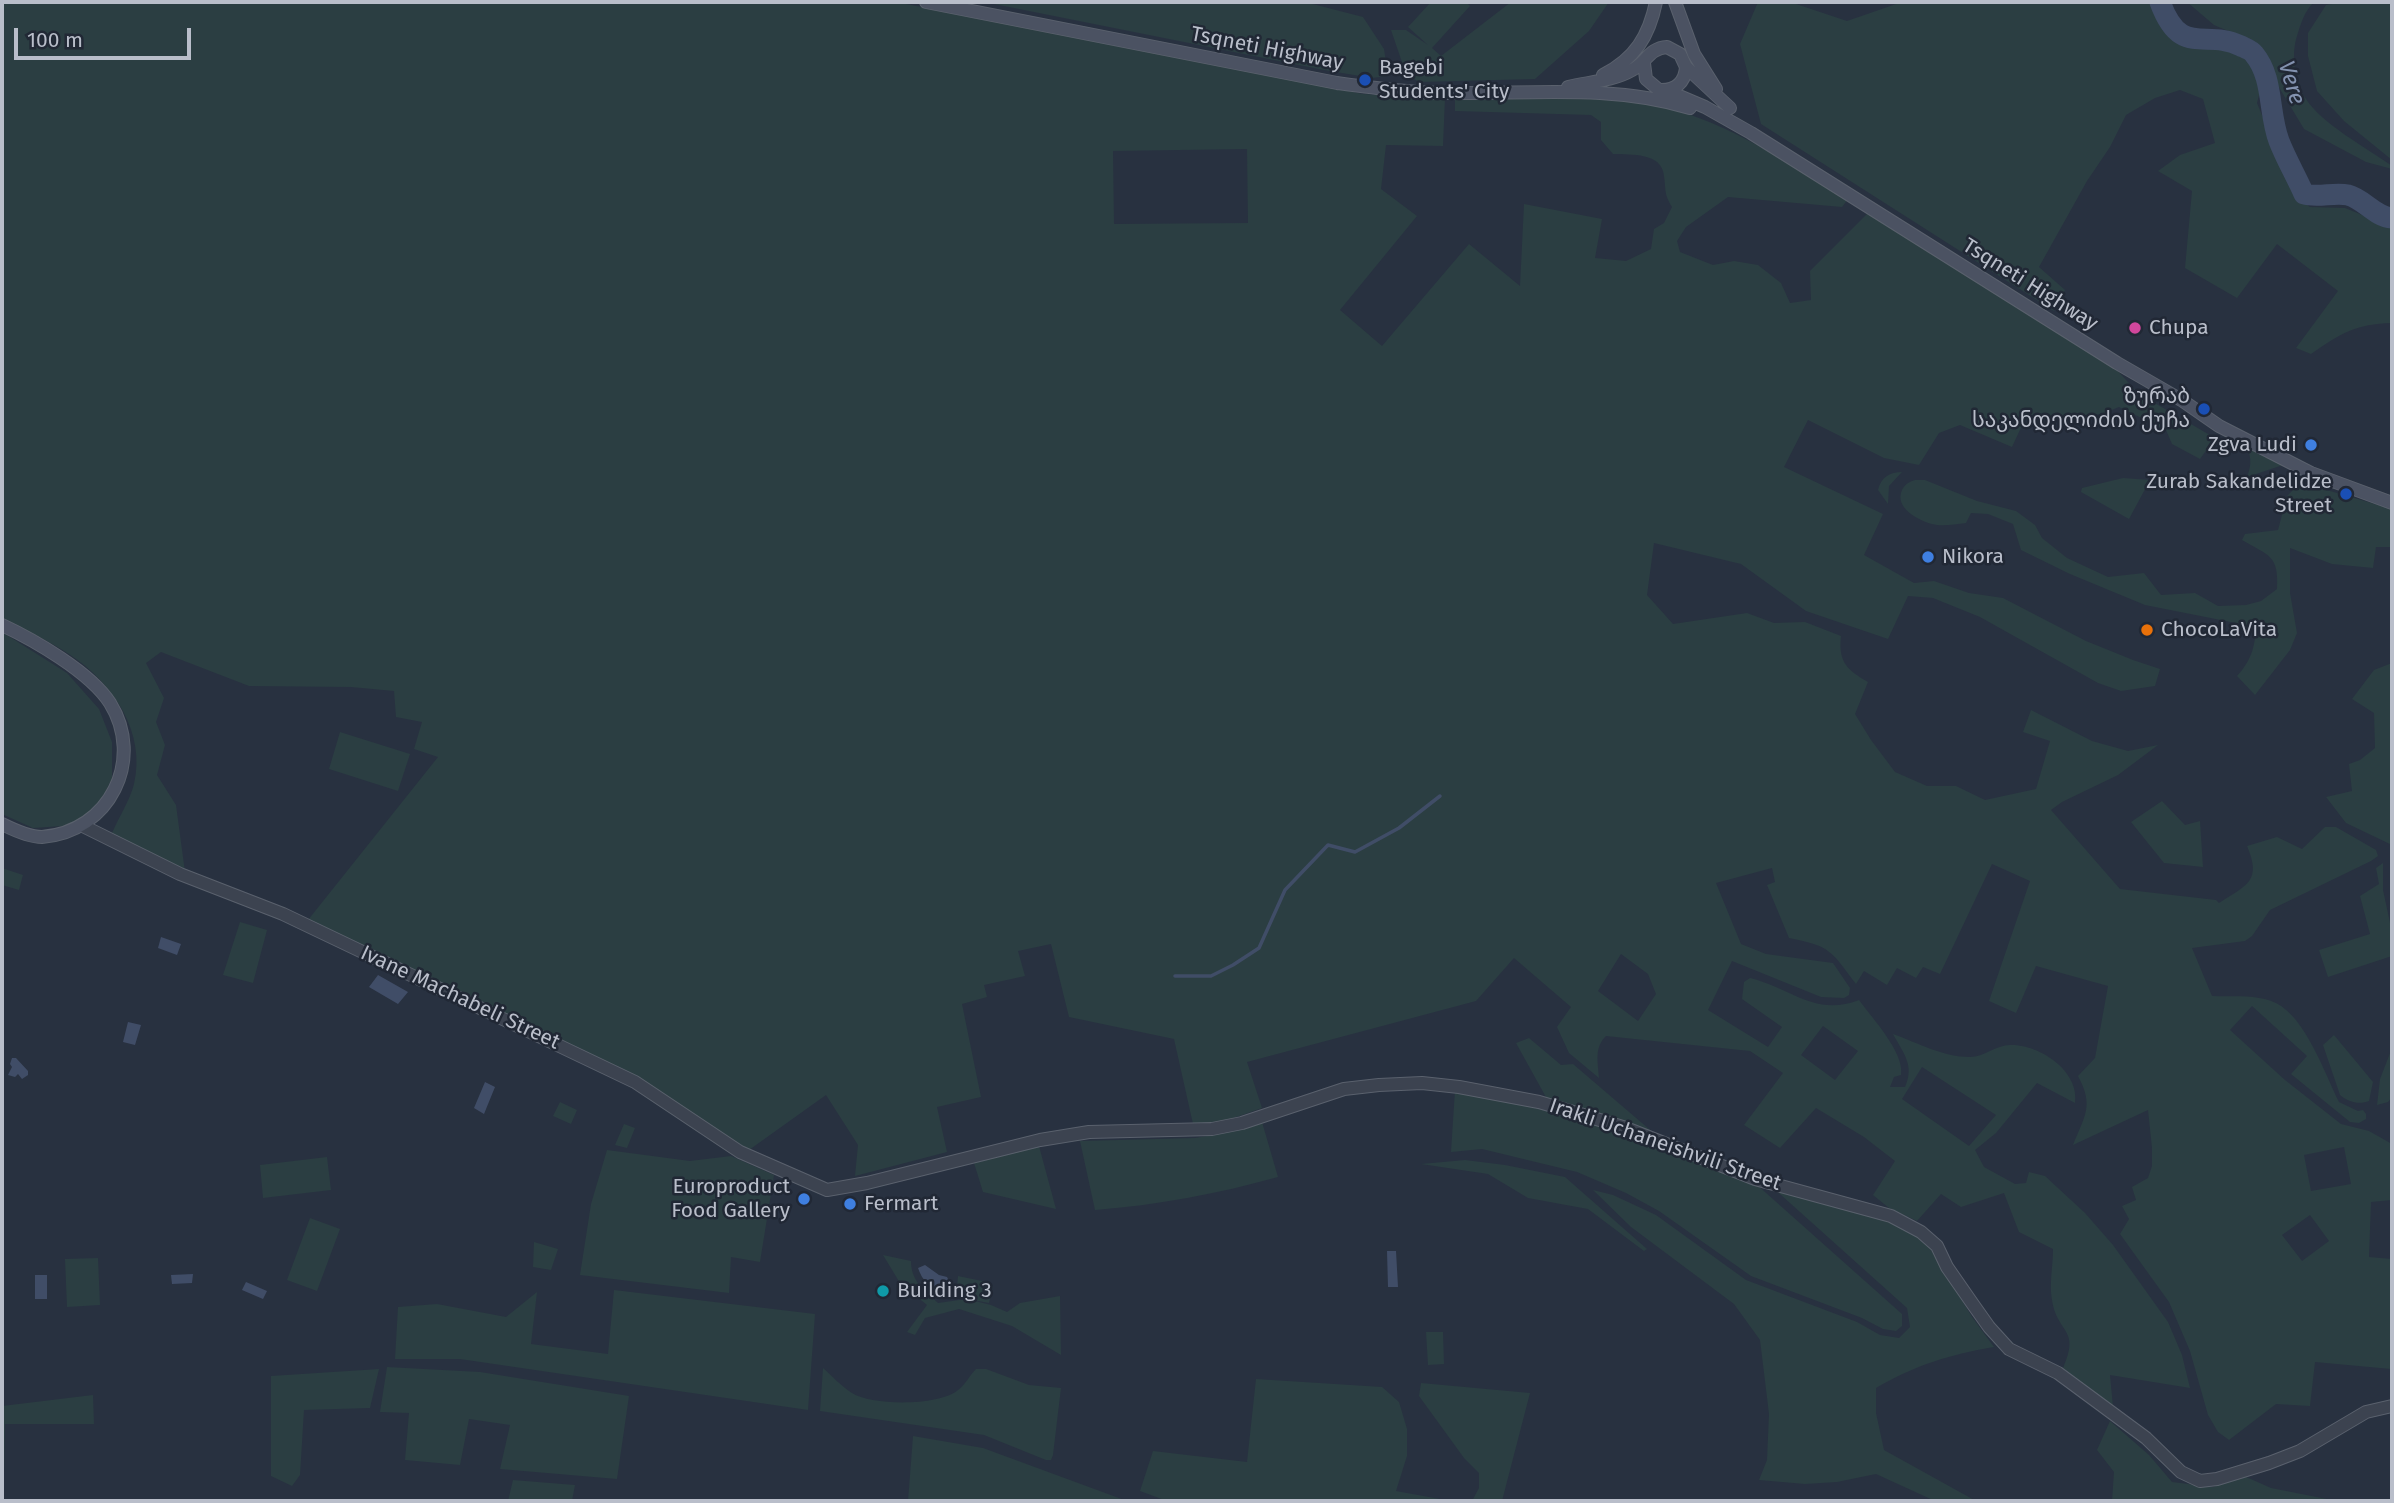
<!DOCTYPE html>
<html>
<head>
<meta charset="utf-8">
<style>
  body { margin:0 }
  #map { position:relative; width:2394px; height:1503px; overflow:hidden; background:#283140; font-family:"Fira Sans",sans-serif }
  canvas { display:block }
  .frame { position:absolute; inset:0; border:4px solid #b9beca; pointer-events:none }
  .scale { position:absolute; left:14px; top:28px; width:177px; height:32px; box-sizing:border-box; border:4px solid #b9beca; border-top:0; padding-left:9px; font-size:21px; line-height:24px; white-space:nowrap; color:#b9beca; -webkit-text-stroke:5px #212835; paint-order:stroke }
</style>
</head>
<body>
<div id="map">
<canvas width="2394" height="1503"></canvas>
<div class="frame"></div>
<div class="scale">100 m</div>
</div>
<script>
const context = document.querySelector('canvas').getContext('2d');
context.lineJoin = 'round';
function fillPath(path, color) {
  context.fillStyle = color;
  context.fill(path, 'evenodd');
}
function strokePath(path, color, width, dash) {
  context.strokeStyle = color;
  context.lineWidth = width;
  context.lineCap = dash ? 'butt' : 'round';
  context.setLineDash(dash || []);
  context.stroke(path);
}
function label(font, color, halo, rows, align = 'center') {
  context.font = font + ' "Fira Sans","Noto Sans Georgian",sans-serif';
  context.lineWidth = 5;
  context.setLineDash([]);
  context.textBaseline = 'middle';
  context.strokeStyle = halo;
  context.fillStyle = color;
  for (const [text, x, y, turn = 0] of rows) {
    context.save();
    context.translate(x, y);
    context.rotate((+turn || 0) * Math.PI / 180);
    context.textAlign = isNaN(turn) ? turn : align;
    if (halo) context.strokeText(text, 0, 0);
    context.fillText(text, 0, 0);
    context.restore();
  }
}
const green = new Path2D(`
  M2 2H896L1363 94 1445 98 1443 146 1386 145 1381 189 1417 216 1340 310 1382 346 1469 244 1520 286 1524 204 1602 219 1595 258 1626 261 1651 249 1654 229 1664 223 1672 207C1664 194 1666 191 1664 176 1662 152 1631 155 1613 154L1601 140V122L1591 115 1455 111V98C1490 98 1526 98 1562 98 1595 99 1630 98 1662 106 1731 124 1788 163 1848 199L1842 207 1728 197 1686 227 1677 241 1680 252 1713 265 1734 261 1758 265 1781 283 1790 303 1811 300 1810 271 1870 211 2114 367 2139 394 2215 438 2200 459 2172 444 2166 430 2119 407 2102 414 2025 419 2012 447 1960 425 1939 433 1919 465 1884 458 1808 420 1784 467 1883 514 1864 555 1914 583 1934 581 1969 593 2003 598 2086 641 2133 660 2160 669 2155 686 2121 691 2098 683 1980 617 1933 598 1908 596 1888 639 1806 611 1741 564 1654 543 1647 595 1673 624 1747 613 1774 623 1805 622 1841 636C1838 662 1847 670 1868 682L1855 714 1871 740 1895 772 1927 786H1956L1985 800 2036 789 2050 741 2023 732 2031 710 2092 741 2128 751 2158 745 2118 775 2062 802 2051 810 2120 889 2216 900 2219 903C2247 885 2262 881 2247 846L2277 837 2302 849 2325 827H2336L2376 850 2378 856 2371 861 2270 910 2252 936 2245 941 2192 948 2212 996C2233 997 2257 994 2276 1003 2306 1018 2325 1074 2339 1102L2358 1111 2363 1110 2366 1114V1119L2359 1123 2350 1122 2291 1074 2307 1056 2252 1006 2230 1030 2285 1080 2341 1124 2369 1131 2392 1144V1200L2371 1202 2369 1257 2392 1259 2391 1369 2315 1362 2310 1406 2276 1404 2229 1440 2218 1432 2208 1415 2190 1351 2169 1302 2120 1234 2129 1219 2122 1206 2136 1200 2132 1187 2148 1178 2152 1166V1148L2148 1110 2073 1145C2085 1115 2094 1106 2078 1076L2095 1058 2108 986 2036 966 2016 1013 1989 1001 2030 881 1992 864 1940 974 1923 967 1916 978 1897 968 1887 985 1864 971 1856 984C1831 951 1831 946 1789 938L1767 885 1775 882 1772 868 1716 883 1741 944 1766 954 1833 963 1850 988 1849 995 1844 998 1821 997 1732 961 1708 1010 1768 1047 1782 1027 1742 999 1744 982 1750 978C1791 988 1815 1017 1859 1000 1872 1018 1905 1053 1901 1075L1894 1077 1890 1087H1905C1915 1065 1903 1053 1893 1034 1918 1043 1943 1057 1970 1057 1984 1057 1996 1045 2010 1045 2039 1044 2080 1071 2075 1103L2037 1083 1996 1133 1975 1150 1984 1167 2015 1184 2026 1183 2029 1172 2045 1176 2085 1213 2113 1245 2168 1322 2182 1355 2190 1388 2110 1375 2113 1407 2063 1368C2081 1328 2057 1334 2052 1300 2049 1284 2053 1266 2053 1249L2019 1232 2004 1193 1961 1207 1941 1194 1917 1221 1889 1208 1873 1195 1895 1161 1864 1137 1816 1108 1780 1148 1744 1125 1783 1073 1750 1051 1606 1036C1594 1048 1598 1061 1599 1078L1569 1053 1557 1027 1571 1007 1514 958 1476 1001 1247 1062 1262 1108 1222 1122 1193 1124 1174 1039 1069 1017 1051 944 1018 951 1025 976 984 985 987 997 962 1004 981 1097 937 1107 947 1152 855 1176 858 1145 826 1095 749 1150 611 1065 308 920 438 757 414 749 422 722 396 717 394 691 351 687 249 686 161 652 146 663 164 698 156 722 165 745 157 775 176 805 185 872 112 833C119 817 130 800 134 784 140 758 135 734 123 711 94 660 52 643 2 619ZM1247 149 1248 223 1114 224 1113 151ZM1621 954 1648 974 1656 994 1638 1021 1598 991ZM1823 1026 1858 1051 1835 1080 1801 1055ZM1922 1067 1996 1115 1969 1146 1902 1099ZM2344 1147 2351 1184 2311 1191 2304 1155ZM2310 1215 2329 1241 2302 1261 2282 1235Z
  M984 2H1305L1363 17 1384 49 1388 76 1372 78 1324 70Z
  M1431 2H1466L1470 6 1432 48 1441 56 1511 2H1609L1589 31 1535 79 1419 82 1406 74 1391 30H1406L1428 45 1408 27Z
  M1758 2H1790L1847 21 1902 2H2149L2171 34 2191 41 2233 47 2250 60 2261 87 2257 103 2296 197 2310 207 2345 208 2382 223 2392 224V323C2356 324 2341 333 2311 354L2296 348 2338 291 2277 244 2237 298 2185 268 2192 191 2158 171 2180 155 2215 143 2203 99 2180 90 2155 98 2126 115 2110 147 2087 181 2039 267 2065 290 2054 311 1761 124 1740 44Z
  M2187 2H2314C2304 12 2301 23 2297 36 2291 54 2294 82 2306 99 2322 124 2367 148 2392 166V169L2366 162 2304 129 2274 79 2265 56 2245 38 2214 25Z
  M2342 2H2392V160L2344 121 2317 91 2308 56V33L2326 5Z
  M2243 442 2258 454 2283 465 2247 477C2252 464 2252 454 2243 442Z
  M1902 472 1889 486 1888 504 1878 490C1881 477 1890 472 1902 472Z
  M2123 478 2150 480 2129 519 2081 492 2082 488Z
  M1915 480H1925L1977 501 2016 511 2035 525 2042 538 2067 558 2108 577 2144 573 2161 595 2195 593 2218 606 2246 605 2261 601 2277 589C2279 555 2269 556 2242 540L2245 534 2278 530 2287 496 2296 487 2313 486 2392 509V547H2376L2373 568 2332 564 2290 548V593L2297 633 2290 650 2255 695 2237 676C2251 661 2255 647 2256 627L2145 605 2070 574 2021 550 2013 524 1988 514 1971 513 1966 523C1955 524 1942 527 1932 524 1918 520 1894 508 1902 490 1905 484 1909 482 1915 480Z
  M2 632 67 673 99 709 112 742V779L96 809 77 825 33 828 2 814Z
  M2392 663V804L2390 805 2392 845 2346 823 2326 797 2352 791 2349 764 2360 760 2375 748 2374 713 2352 699 2374 670Z
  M340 732 410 754 398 791 329 769Z
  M2162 801 2185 825 2200 821 2203 867 2164 863 2131 822Z
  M2383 863V890L2392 932V956L2328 977 2319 950 2370 934 2360 896 2379 884 2376 868Z
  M2 868 23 875 19 890 2 885Z
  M240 922 267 930 253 983 223 975Z
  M2334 1035 2373 1082 2369 1101C2359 1105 2348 1102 2340 1095L2323 1045Z
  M1529 1038 1561 1065 1573 1064 1656 1135 1547 1099 1516 1043Z
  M2392 1048V1097L2388 1102 2377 1105 2380 1079Z
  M1455 1090 1570 1115 1628 1133 1756 1184 1902 1314V1326L1896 1331 1883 1329 1862 1318 1751 1276 1659 1211 1626 1193 1577 1172 1482 1149 1451 1152Z
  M560 1102 577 1110 571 1124 553 1116Z
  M1262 1122 1278 1177C1217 1194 1158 1205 1095 1210L1080 1141 1195 1138 1224 1133Z
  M624 1124 635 1128 627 1148 615 1145Z
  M1039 1146 1056 1209 983 1192 974 1163Z
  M607 1150 690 1161 731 1156 774 1175 760 1262 731 1257 729 1293 580 1275 591 1204Z
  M327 1157 331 1190 263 1198 260 1165Z
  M1465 1160 1505 1165 1565 1177 1647 1249 1644 1251 1588 1209 1528 1198 1488 1174 1421 1164Z
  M1771 1186 1899 1224 1926 1241 1972 1317 1994 1347C1948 1355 1916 1365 1876 1388V1413L1884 1450 1976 1501H1935L1876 1474 1837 1482 1805 1484 1759 1480 1767 1460 1769 1414 1760 1340 1734 1304 1631 1227 1593 1190 1613 1195 1656 1215 1746 1280 1857 1322 1880 1335 1899 1338 1910 1327 1907 1308Z
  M310 1218 340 1229 317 1291 287 1280Z
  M534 1242 558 1249 551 1270 533 1267Z
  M883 1255 911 1261C911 1281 924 1290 938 1303L966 1299H956L958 1276 982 1281 993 1286 989 1303 967 1299 991 1305 1007 1312 1020 1303 1060 1296 1061 1355 1012 1326 959 1309 925 1318 915 1335 907 1332 927 1305 900 1283Z
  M98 1258 100 1305 67 1307 65 1259Z
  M614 1290 815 1314 808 1410 460 1359H395L398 1307 437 1304 506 1317 537 1292 531 1344 608 1354Z
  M1426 1332H1443L1444 1364 1428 1365Z
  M387 1367 480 1372 629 1396 617 1479 500 1469 510 1425 469 1419 460 1465 405 1460 409 1413 380 1412Z
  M823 1368C832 1376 841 1386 852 1393 872 1406 940 1406 958 1390 965 1385 970 1375 976 1369H986L1029 1385 1061 1388 1053 1455 1051 1460H1046L984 1435 820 1411Z
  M379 1369 370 1408 304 1410 300 1475 292 1486 271 1476V1376Z
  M1256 1379 1382 1387 1399 1402 1407 1429V1456L1396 1491 1451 1501H1167L1140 1491 1153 1451 1247 1462Z
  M1421 1383 1530 1393 1502 1501H1472L1479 1488V1473L1464 1458 1419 1396Z
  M93 1395 94 1424H5L4 1475H2V1406Z
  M2110 1421 2149 1455 2172 1482 2213 1487 2244 1476 2271 1488 2337 1501H2112L2114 1472 2097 1450Z
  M913 1436 983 1448 1127 1501H908Z
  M513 1480 575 1485 572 1501H508Z`);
const water = new Path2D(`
  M161 937 181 944 177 955 158 948Z
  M378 975 408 992 398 1004 369 987Z
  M128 1022 141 1025 135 1045 123 1042Z
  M12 1058H16L28 1071V1075L22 1079 18 1074 15 1077 8 1075 12 1067 10 1064Z
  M485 1082 495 1087 484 1114 474 1108Z
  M1387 1251H1396L1398 1287H1388Z
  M925 1265 939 1275 947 1277 950 1283 949 1289 943 1291C930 1289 922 1280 918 1268Z
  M193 1274 192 1283 172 1284 171 1275Z
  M35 1275H47V1299H35Z
  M246 1282 267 1291 263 1299 242 1290Z`);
const stream = new Path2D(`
  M1175 976H1211L1233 965 1259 948 1285 890 1328 845 1355 852 1399 828 1440 796`);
const river = new Path2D(`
  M2160 2C2181 59 2205 28 2241 46 2245 48 2251 50 2254 54 2274 78 2268 112 2279 141 2286 159 2296 176 2304 194 2318 198 2334 192 2348 195 2364 199 2375 217 2392 218`);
const tertiary = new Path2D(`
  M83 826 180 874 283 914 635 1082 740 1152 827 1190 867 1183 1040 1140 1089 1132 1212 1129 1242 1123 1344 1089 1379 1085 1422 1083 1459 1087 1539 1102 1580 1114 1626 1128 1755 1179 1891 1216 1921 1232 1937 1246 1947 1267 1972 1303 1989 1327 2009 1349 2058 1373 2146 1438 2181 1472 2200 1481 2217 1479 2269 1463 2300 1451 2366 1412 2392 1406`);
const secondary = new Path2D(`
  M926 2 1337 83C1375 88 1412 93 1450 93 1530 94 1612 84 1690 108
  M1675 2 1694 54 1716 89
  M1644 63 1646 79 1659 90C1675 91 1685 83 1686 67
  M1603 75C1635 59 1649 36 1656 2
  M1568 87C1589 82 1613 81 1632 70 1646 63 1649 48 1667 47L1680 54 1686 67 1730 108
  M1665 90 1705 107 1751 133 2117 363 2183 401 2219 426 2311 473 2392 503
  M2 625C34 640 90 672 110 703 145 759 110 832 42 837 29 837 14 830 2 824`);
const markers = [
  [1365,80,7,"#1a4fb4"],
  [2135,328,7,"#d1479c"],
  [2204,409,7,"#1a4fb4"],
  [2311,445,7,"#3f7fe0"],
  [2346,494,7,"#1a4fb4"],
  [1928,557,7,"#3f7fe0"],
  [2147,630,7,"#e8710a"],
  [804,1199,7,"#3f7fe0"],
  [850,1204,7,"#3f7fe0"],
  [883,1291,7,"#0f9aa8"]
];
const streetNames = [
  ["Tsqneti Highway",1267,49,11],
  ["Tsqneti Highway",2030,285,32],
  ["Ivane Machabeli Street",460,998,25],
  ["Irakli Uchaneishvili Street",1665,1145,19]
];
const poiNames = [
  ["Bagebi",1379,68],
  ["Students' City",1379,92],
  ["Chupa",2149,328],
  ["ზურაბ",2190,397,"right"],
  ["საკანდელიძის ქუჩა",2190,421,"right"],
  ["Zgva Ludi",2297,445,"right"],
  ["Zurab Sakandelidze",2332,482,"right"],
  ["Street",2332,506,"right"],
  ["Nikora",1942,557],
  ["ChocoLaVita",2161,630],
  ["Europroduct",790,1187,"right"],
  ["Food Gallery",790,1211,"right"],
  ["Fermart",864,1204],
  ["Building 3",897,1291]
];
const waterNames = [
  ["Vere",2291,83,73]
];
fillPath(green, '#2b3e42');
fillPath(water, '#404d67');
strokePath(stream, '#404d67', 3.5);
strokePath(river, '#404d67', 21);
strokePath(tertiary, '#5a616d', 14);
strokePath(secondary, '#5a616d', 14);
strokePath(tertiary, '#3c4350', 12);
strokePath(secondary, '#4b5262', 12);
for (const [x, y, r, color] of markers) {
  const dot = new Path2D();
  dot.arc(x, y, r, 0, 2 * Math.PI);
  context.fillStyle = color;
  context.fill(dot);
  strokePath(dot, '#212835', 2.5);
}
label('21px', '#b9beca', '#212835', streetNames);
label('21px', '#b9beca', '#212835', poiNames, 'left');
label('italic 23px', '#8392af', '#212835', waterNames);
</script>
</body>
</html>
